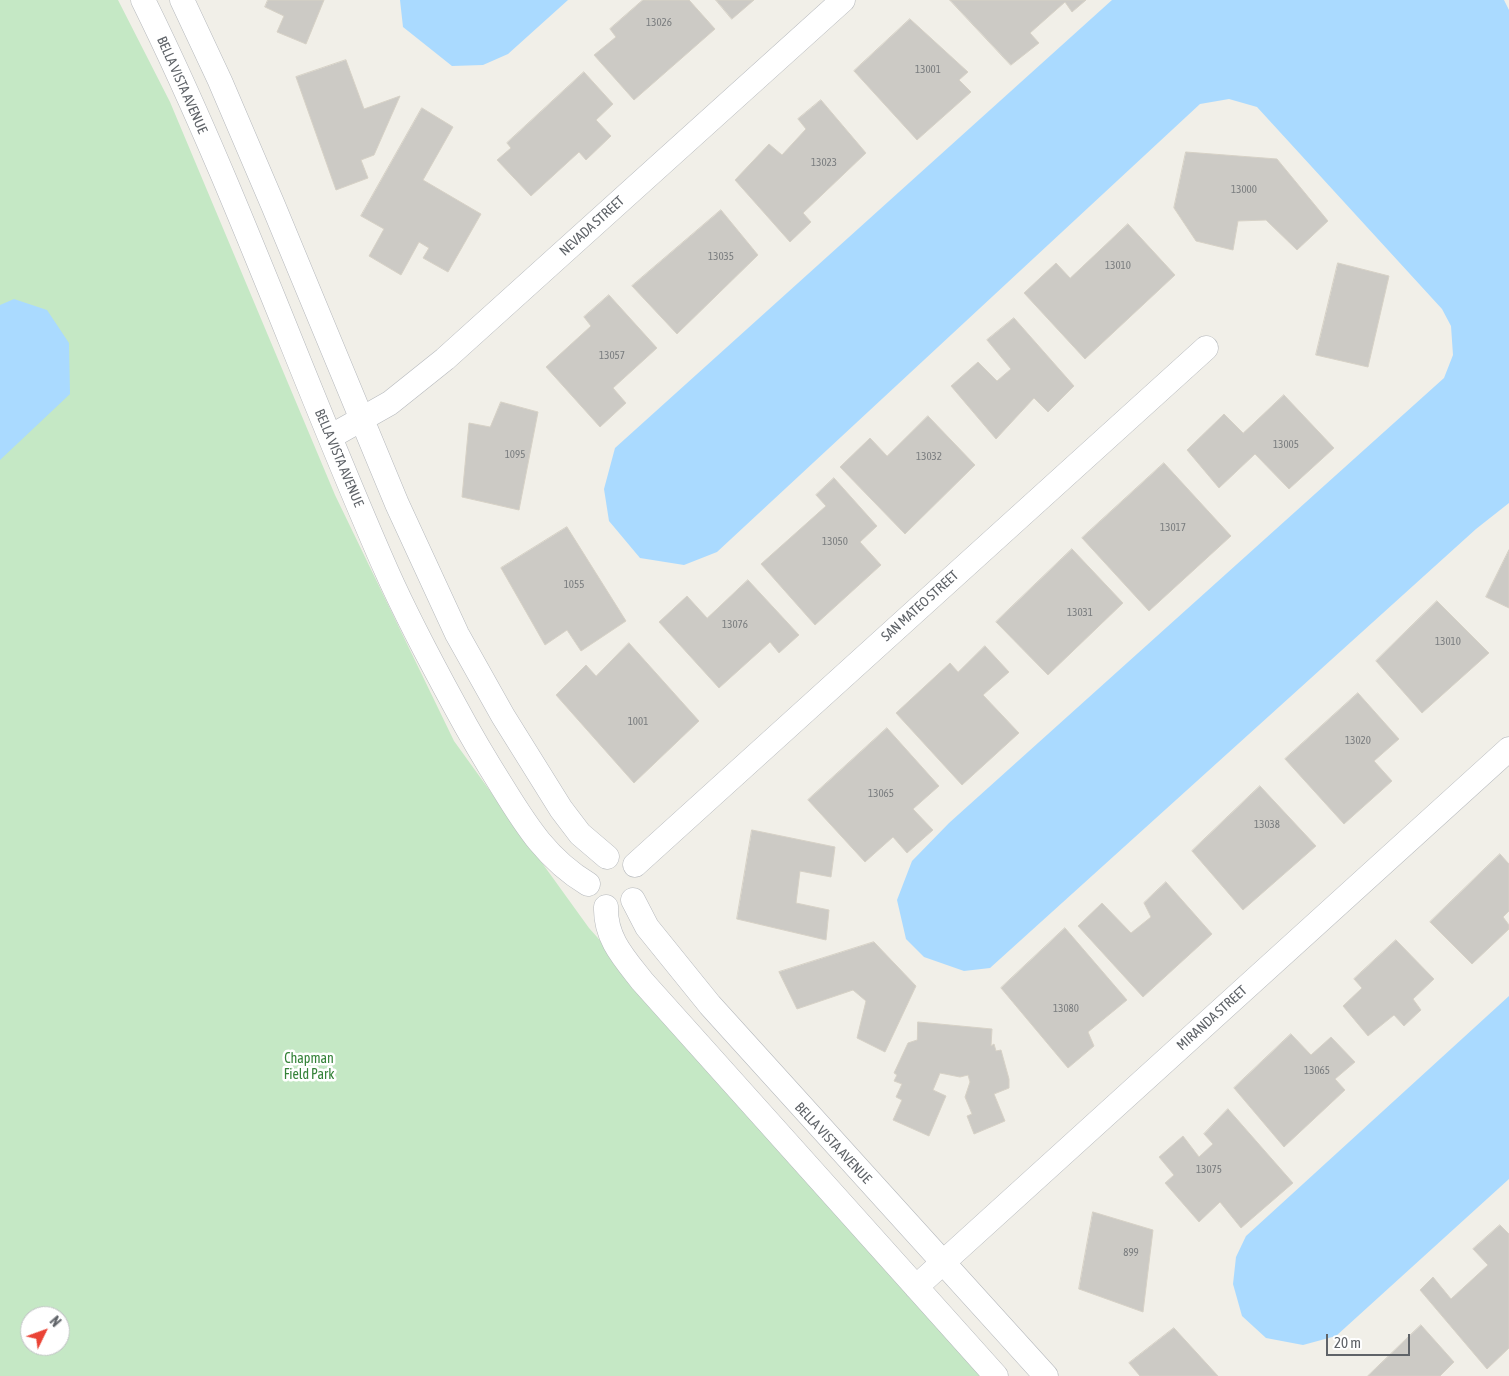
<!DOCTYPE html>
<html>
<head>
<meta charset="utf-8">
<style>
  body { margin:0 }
  #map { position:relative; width:1509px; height:1376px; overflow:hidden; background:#f1efe8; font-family:"Asap Condensed",sans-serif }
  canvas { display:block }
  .north { position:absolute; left:20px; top:1306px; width:50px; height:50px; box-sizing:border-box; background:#fff; border:1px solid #bfc1c3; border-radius:50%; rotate:48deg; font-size:14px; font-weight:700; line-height:20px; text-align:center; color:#5f6368 }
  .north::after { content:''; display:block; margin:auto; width:18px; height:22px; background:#ea4335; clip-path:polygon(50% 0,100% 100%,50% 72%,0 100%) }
  .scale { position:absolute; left:1326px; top:1334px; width:84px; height:22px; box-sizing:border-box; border:2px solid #5f6368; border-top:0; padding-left:6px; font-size:15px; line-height:18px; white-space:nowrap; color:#5f6368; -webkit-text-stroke:4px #fff; paint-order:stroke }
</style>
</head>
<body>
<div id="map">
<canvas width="1509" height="1376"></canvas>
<div class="north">N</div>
<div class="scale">20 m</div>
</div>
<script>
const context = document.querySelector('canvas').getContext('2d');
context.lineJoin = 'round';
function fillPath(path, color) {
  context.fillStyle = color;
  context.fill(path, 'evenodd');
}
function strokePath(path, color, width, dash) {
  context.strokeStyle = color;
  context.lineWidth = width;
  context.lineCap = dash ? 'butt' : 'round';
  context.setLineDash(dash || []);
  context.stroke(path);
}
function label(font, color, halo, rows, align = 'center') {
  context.font = font + ' "Asap Condensed",sans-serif';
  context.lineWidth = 5;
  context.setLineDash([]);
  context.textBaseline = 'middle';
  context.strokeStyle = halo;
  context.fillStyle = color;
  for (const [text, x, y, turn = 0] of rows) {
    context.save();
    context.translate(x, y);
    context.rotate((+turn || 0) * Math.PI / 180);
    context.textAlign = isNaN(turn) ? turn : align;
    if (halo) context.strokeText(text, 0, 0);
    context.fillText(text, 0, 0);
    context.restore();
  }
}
const green = new Path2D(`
  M0 0H118L170 102 335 495 454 741 589 928 988 1376H0ZM30 1316H60V1346H30Z`);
const water = new Path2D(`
  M400 0H568L508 54 483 65 452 66 403 27Z
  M1112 0H1504L1509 10V503L1476 529 990 968 964 971 924 957 906 939 897 900 912 861 949 823 1444 378 1453 355 1451 326 1442 309 1257 107 1229 99 1200 104 717 552 684 565 640 558 609 521 604 489 615 448Z
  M14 299 47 310 69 343 70 394 0 460V305Z
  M1509 996V1179L1336 1336 1303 1345 1266 1338 1242 1316 1233 1284 1236 1257 1246 1236Z`);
const building = new Path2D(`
  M268 0H324L306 44 277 32 284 16 265 7Z
  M643 0H689L715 29 634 100 594 55 616 37 610 29Z
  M716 0H754L732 19Z
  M950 0H1086L1072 12 1065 2 1030 33 1039 43 1011 65Z
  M910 19 968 72 959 80 971 92 917 140 854 71Z
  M346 60 364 109 400 96 374 155 361 160 368 178 336 190 296 77Z
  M584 72 613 104 596 120 611 136 586 160 579 152 531 196 497 160 511 148 507 143Z
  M821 100 866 153 803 213 811 222 790 242 735 180 769 144 782 155 806 129 798 119Z
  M422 108 453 127 423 180 481 214 448 272 423 258 429 248 419 242 401 275 369 256 384 229 361 216Z
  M1186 152 1277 159 1328 221 1297 250 1266 220 1238 221 1233 250 1196 241 1174 208Z
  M721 210 758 255 677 334 632 286Z
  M1128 224 1175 275 1085 359 1024 293 1056 263 1070 278Z
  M1338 263 1389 276 1368 367 1316 355Z
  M609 295 657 348 613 388 626 403 600 427 546 367 591 326 584 317Z
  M1014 318 1074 386 1048 412 1034 398 996 439 951 386 978 362 997 381 1011 369 987 340Z
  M1284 395 1334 448 1289 489 1255 454 1219 488 1187 450 1224 414 1243 433Z
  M501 402 538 412 519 510 462 497 469 423 490 427Z
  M928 416 975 465 905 534 840 467 870 438 887 456Z
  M1164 463 1231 536 1149 611 1082 538Z
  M834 478 877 526 860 542 881 565 815 625 761 564 826 506 816 495Z
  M567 527 626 621 581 651 567 630 545 645 501 568Z
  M1072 549 1123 603 1048 675 996 622Z
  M1509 550V608L1486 597Z
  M748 580 799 635 779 653 770 642 719 688 659 622 687 596 707 618Z
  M1437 601 1489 653 1422 713 1376 661Z
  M629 643 699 721 634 783 556 695 586 665 596 676Z
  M985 646 1009 672 983 695 1019 733 962 785 896 713 950 663 958 672Z
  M1358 693 1399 739 1374 761 1392 781 1344 824 1285 759Z
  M887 728 939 786 913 809 933 830 907 853 893 837 865 862 808 800Z
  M1260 786 1316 846 1243 910 1192 851Z
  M752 830 835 847 831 877 800 871 796 903 829 910 826 940 737 919Z
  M1500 854 1509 864V911L1503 917 1509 925V929L1472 964 1430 922Z
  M1166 882 1212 934 1143 997 1078 926 1102 903 1131 933 1151 917 1144 903Z
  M1065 928 1127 1000 1088 1032 1094 1046 1068 1068 1001 988Z
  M1396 940 1434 979 1413 999 1421 1010 1404 1026 1394 1015 1368 1036 1343 1006 1362 988 1354 979Z
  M874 942 916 986 885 1052 857 1038 866 1001 853 990 797 1009 779 972Z
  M918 1022 992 1029 991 1046 994 1044 996 1051 1001 1050 1009 1079V1088L994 1094 1005 1121 974 1134 967 1116 972 1114 965 1097 970 1082 968 1075 960 1077 940 1073 933 1090 946 1096 929 1136 893 1120 902 1100 896 1097 902 1084 894 1081 897 1075 894 1073 908 1043 917 1040Z
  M1291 1034 1311 1055 1331 1037 1355 1062 1335 1079 1345 1090 1284 1147 1234 1088Z
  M1228 1109 1293 1183 1241 1228 1220 1202 1199 1222 1165 1183 1174 1175 1159 1157 1183 1136 1199 1157 1213 1144 1204 1134Z
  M1093 1212 1153 1230 1143 1312 1079 1289Z
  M1500 1225 1509 1234V1348L1487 1369 1420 1290 1433 1277 1451 1299 1488 1265 1473 1249Z
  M1421 1325 1454 1362 1440 1376H1368Z
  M1174 1328 1218 1376H1140L1129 1363Z`);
const street = new Path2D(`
  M143 0C235 186 303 382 387 572 407 617 431 662 455 706 470 734 486 761 503 788 527 827 548 860 588 884
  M182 0 220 81 273 205 397 504 457 634 503 716 561 809 580 834 607 857
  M330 437 390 403 445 359 843 0
  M635 865 1206 348
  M633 900 647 927 710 1005 1046 1376
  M606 907C605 938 624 958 642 981L996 1376
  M916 1287 1509 749`);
const numberNames = [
  ["13026",659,23],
  ["13001",928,70],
  ["13023",824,163],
  ["13000",1244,190],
  ["13035",721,257],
  ["13010",1118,266],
  ["13057",612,356],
  ["13005",1286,445],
  ["1095",515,455],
  ["13032",929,457],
  ["13017",1173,528],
  ["13050",835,542],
  ["1055",574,585],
  ["13031",1080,613],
  ["13076",735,625],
  ["13010",1448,642],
  ["1001",638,722],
  ["13020",1358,741],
  ["13065",881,794],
  ["13038",1267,825],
  ["13080",1066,1009],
  ["13065",1317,1071],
  ["13075",1209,1170],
  ["899",1131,1253]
];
const streetNames = [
  ["BELLA VISTA AVENUE",182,85,66],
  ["NEVADA STREET",592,226,-42],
  ["BELLA VISTA AVENUE",339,458,67],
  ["SAN MATEO STREET",920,606,-42],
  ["MIRANDA STREET",1212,1018,-42],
  ["BELLA VISTA AVENUE",833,1143,47]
];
const parkNames = [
  ["Chapman",309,1059],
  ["Field Park",309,1075]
];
fillPath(green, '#c5e8c5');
fillPath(water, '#aadaff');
fillPath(building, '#cccac5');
strokePath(building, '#d6d1c6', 1);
strokePath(street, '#b5b8bc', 25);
strokePath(street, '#fff', 24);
label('11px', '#7a7d7f', null, numberNames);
label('14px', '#5f6368', '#fff', streetNames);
label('14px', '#348238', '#fff', parkNames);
</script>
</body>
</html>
